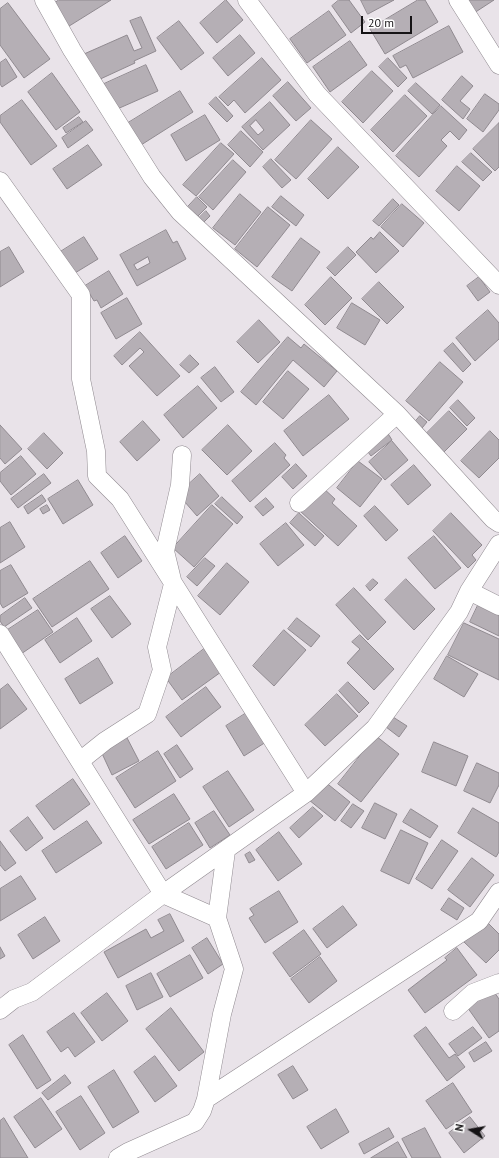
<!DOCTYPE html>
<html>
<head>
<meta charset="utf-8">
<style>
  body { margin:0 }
  #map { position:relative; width:499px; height:1158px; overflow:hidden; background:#e9e3e9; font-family:"PT Sans",sans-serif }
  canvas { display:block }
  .north { position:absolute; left:451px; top:1110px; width:40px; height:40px; -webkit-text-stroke:3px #fff; paint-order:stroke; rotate:281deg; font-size:11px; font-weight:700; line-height:16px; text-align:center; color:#151315 }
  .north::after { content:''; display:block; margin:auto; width:14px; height:18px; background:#151315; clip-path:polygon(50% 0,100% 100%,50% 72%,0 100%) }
  .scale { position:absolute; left:361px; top:16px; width:51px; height:18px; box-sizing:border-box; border:2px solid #151315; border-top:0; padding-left:5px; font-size:12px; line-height:14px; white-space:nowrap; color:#151315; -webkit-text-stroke:3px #fff; paint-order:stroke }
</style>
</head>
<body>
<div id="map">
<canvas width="499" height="1158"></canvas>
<div class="north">N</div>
<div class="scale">20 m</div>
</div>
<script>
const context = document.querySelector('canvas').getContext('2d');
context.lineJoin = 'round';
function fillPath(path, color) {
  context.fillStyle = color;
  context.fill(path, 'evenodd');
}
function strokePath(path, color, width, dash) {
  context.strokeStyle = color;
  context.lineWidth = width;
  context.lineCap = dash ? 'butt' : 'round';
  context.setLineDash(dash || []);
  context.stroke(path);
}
const building = new Path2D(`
  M59 0H111L66 28 52 5Z
  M226 0 243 20 217 43 200 23Z
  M339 0H349L365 22 351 33 332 6Z
  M361 0H394L368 14Z
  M418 0H425L438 22 385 54 370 29Z
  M461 0H494L471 15Z
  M8 3 50 59 24 78 0 45V9Z
  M329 11 346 35 307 63 290 39Z
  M141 17 156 51 134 61 135 63 96 81 84 54 127 35 134 51 142 48 130 21Z
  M179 21 204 53 181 70 157 38Z
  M449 26 463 52 413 78 406 65 400 68 393 56Z
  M240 35 255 53 228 76 213 58Z
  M350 41 367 65 330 92 313 67Z
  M262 58 281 80 245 113 234 100 228 106 219 97Z
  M388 58 407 78 398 87 379 67Z
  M6 59 17 77 2 87 0 84V63Z
  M146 65 158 91 115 110 104 84Z
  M372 71 393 91 363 123 342 102Z
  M52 73 80 112 56 130 28 92Z
  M462 76 473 86 460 101 470 109 463 119 442 100Z
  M288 82 311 108 296 121 273 96Z
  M416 83 440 105 432 114 408 91Z
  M180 91 193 112 141 145 128 123Z
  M485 94 499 104V110L483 132 467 119Z
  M405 95 427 116 393 152 371 130Z
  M216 97 233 116 227 122 209 104Z
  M22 100 57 146 31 165 0 122V116Z
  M270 102 290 125 263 150 242 127ZM256 120 264 130 258 135 250 126Z
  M441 106 467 130 459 140 450 131 441 140 447 146 419 177 396 156Z
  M205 115 220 140 186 161 171 135Z
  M79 117 83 122 66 133 63 128Z
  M311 120 332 139 296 179 275 160Z
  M86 121 93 130 68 148 62 138Z
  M499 123V167L495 171 473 149Z
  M241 131 263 152 250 167 228 145Z
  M221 143 234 154 196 196 183 185Z
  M88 145 102 165 67 189 53 169Z
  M338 147 359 167 328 199 308 179Z
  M471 153 492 172 483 181 462 162Z
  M271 159 291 180 282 188 263 167Z
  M233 160 246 172 213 210 199 197Z
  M457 166 480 186 459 211 436 191Z
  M240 194 261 212 235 245 213 228Z
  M281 196 304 215 296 226 272 207Z
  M197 197 207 207 193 221 184 211Z
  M393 199 399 205 379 226 373 221Z
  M402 204 424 223 403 247 381 227Z
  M268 207 290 225 257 267 235 249Z
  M206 211 210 216 203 223 198 219Z
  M166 230 173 243 177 241 186 259 137 286 120 255ZM148 257 150 263 137 270 134 265Z
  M380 232 399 251 376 273 356 252 371 237 373 239Z
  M84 237 98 259 70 276 57 254Z
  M301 238 320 252 292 291 272 277Z
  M9 247 24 272 0 287V252Z
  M348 247 356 255 335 276 327 268Z
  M109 271 123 294 101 308 97 300 94 301 85 286Z
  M331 277 352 298 325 325 305 305Z
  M479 277 490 292 478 301 467 286Z
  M379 282 404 307 387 324 362 299Z
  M127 298 142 324 116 339 101 313Z
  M352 303 380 320 365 345 337 328Z
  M488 310 499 323V339L475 361 456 338Z
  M259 320 280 342 258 363 237 342Z
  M140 332 180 376 157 396 129 366 144 352 140 348 122 365 114 356Z
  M288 337 301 348 304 344 337 371 324 387 293 360 256 405 241 392Z
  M453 343 471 364 463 372 444 351Z
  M190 355 199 364 189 373 180 365Z
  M440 362 463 382 429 421 406 401Z
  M215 367 234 392 221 402 201 378Z
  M288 371 309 389 283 419 263 402Z
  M198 386 217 408 183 438 164 415Z
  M329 395 349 419 303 456 284 431Z
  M458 400 475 418 467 426 450 408Z
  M449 411 467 429 443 453 425 435Z
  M420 416 427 422 418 433 411 427Z
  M143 421 160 440 137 461 120 442Z
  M0 425 22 449 5 464 0 458Z
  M228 425 252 451 227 475 202 450Z
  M490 431 499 440V458L479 478 461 461Z
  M387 432 392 440 371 456 365 448Z
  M44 433 63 453 47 469 28 449Z
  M392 441 408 460 385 480 369 462Z
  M275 443 286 455 284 458 290 465 250 502 232 481Z
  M21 456 36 474 11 495 0 481V473Z
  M358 461 382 479 360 507 337 488Z
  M296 464 307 476 293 489 282 477Z
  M414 465 431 485 408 505 391 485Z
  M44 474 51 483 18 508 11 499Z
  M200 474 219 496 197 516 178 494Z
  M78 480 93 505 63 524 48 499Z
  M322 487 335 499 332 503 357 526 338 546 300 511Z
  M42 495 46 501 28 514 24 507Z
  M222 497 243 517 237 524 215 504Z
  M266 498 274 507 263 516 255 507Z
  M47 505 50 510 43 514 40 509Z
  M212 505 233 524 194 567 173 548Z
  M375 506 398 530 386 541 364 516Z
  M299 513 324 536 315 546 290 523Z
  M451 513 482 545 472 555 476 560 468 568 433 531Z
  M10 522 25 547 0 563V528Z
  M286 523 304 545 278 566 260 544Z
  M125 536 142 561 118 578 101 553Z
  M434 536 461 568 435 589 408 558Z
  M205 558 215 566 197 586 187 577Z
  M90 561 109 589 52 627 33 599Z
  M227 563 249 582 220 615 198 596Z
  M11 565 28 593 3 608 0 603V571Z
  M373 579 378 583 370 591 366 586Z
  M406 579 435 609 414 630 385 600Z
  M354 588 386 622 368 640 336 605Z
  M110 596 131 624 112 638 91 609Z
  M25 598 32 608 4 627 0 621V616Z
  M481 599 499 607V636L470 622Z
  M38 610 53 632 21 654 6 631Z
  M77 618 92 641 60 663 45 640Z
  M297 618 320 636 311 647 288 629Z
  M464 623 499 639V680L448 655Z
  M284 630 306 650 274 686 253 666Z
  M360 635 394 669 374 690 347 663 360 649 352 642Z
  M204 649 221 672 182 700 166 678Z
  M447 656 478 674 464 697 434 679Z
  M98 658 113 683 80 704 65 679Z
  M348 682 369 703 359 713 339 691Z
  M8 684 27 709 0 729V690Z
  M206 687 221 707 181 737 166 717Z
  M337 694 358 716 325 746 305 725Z
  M248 712 266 742 244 756 226 726Z
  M393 717 407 726 399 737 386 727Z
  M125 734 139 761 112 775 99 747Z
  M376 736 399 754 361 802 338 784Z
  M434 742 468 756 456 786 422 772Z
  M177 745 193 769 180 778 164 754Z
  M158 751 176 781 135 808 116 778Z
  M477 763 499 773V785L490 803 464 791Z
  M228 771 254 810 229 827 203 787Z
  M73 779 90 804 54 830 36 806Z
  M324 781 350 802 335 821 309 800Z
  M174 794 190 819 149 844 133 820Z
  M375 803 397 814 385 839 362 828Z
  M353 804 364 811 351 828 341 821Z
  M313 807 323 816 299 838 290 828Z
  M473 808 499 823V852L496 857 458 833Z
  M411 809 438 826 430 838 403 822Z
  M214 811 230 835 210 848 195 823Z
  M28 817 43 838 26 851 10 831Z
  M87 821 102 843 56 873 42 851Z
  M189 823 203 845 166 869 152 847Z
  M401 830 428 843 409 884 381 871Z
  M279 832 302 864 278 881 256 850Z
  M442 840 458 851 432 889 416 879Z
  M0 841 16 863 5 871 0 865Z
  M250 852 255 860 249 863 245 855Z
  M472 858 494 875 470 907 448 890Z
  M21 876 36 899 0 921V889Z
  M279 891 298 922 265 943 249 918 254 915 250 909Z
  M449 898 464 908 457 920 441 910Z
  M343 906 357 925 327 948 313 929Z
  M170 914 184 941 118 978 104 952 146 929 151 938 164 931 158 920Z
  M45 917 60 941 33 959 18 935Z
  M485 920 499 934V950L486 963 464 942Z
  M304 930 321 954 290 977 273 953Z
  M207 938 223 964 208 974 192 948Z
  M0 947 5 956 0 959Z
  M457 948 477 975 425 1013 408 990 447 960 445 958Z
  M190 955 203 978 170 997 157 974Z
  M320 957 337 981 309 1003 291 979Z
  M151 973 163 997 137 1010 126 986Z
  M490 986 499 999V1031L489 1038 465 1004Z
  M107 993 128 1021 102 1041 81 1013Z
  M171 1008 204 1052 179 1071 146 1029Z
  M74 1013 95 1042 75 1057 68 1047 61 1052 47 1032Z
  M426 1027 449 1058 455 1054 465 1067 447 1081 414 1036Z
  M473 1027 482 1038 458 1056 449 1044Z
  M23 1035 51 1080 37 1089 9 1045Z
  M486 1042 492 1051 474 1062 469 1053Z
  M155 1056 177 1086 155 1102 134 1072Z
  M293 1066 308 1090 293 1099 278 1075Z
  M114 1070 139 1112 113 1128 88 1087Z
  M65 1075 71 1083 48 1100 42 1093Z
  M453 1083 472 1112 446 1129 426 1101Z
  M81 1096 105 1133 80 1150 56 1112Z
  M41 1098 62 1129 35 1148 14 1117Z
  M336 1109 349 1132 321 1149 307 1127Z
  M470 1117 485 1136 464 1153 449 1133Z
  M4 1118 28 1158H0V1121Z
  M389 1128 394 1137 364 1154 359 1144Z
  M425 1128 441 1158H412L402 1139Z
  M398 1142 407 1158H371Z`);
const street = new Path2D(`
  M44 0 72 50 152 177 180 212 397 414 493 519 499 523
  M247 0 317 94 499 285
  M458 0 499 65
  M0 181 81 295V379L96 451 97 476 120 499 306 793
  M299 503 397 414
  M469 591 499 606
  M0 634 163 894 217 918
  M80 761 105 741 147 714 162 670 157 647 173 584 165 551 180 485 182 455
  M0 1010 14 999 32 992 163 894 306 793 375 728 459 612 469 591 499 544
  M453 1011 473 993 499 983
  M206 1099 222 1014 234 969 217 918 226 851
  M118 1158 128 1152 195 1122 202 1111 206 1099 479 921 499 892`);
fillPath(building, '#b5afb5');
strokePath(building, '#908a90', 1);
strokePath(street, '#908a90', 19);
strokePath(street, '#fff', 18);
</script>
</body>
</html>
